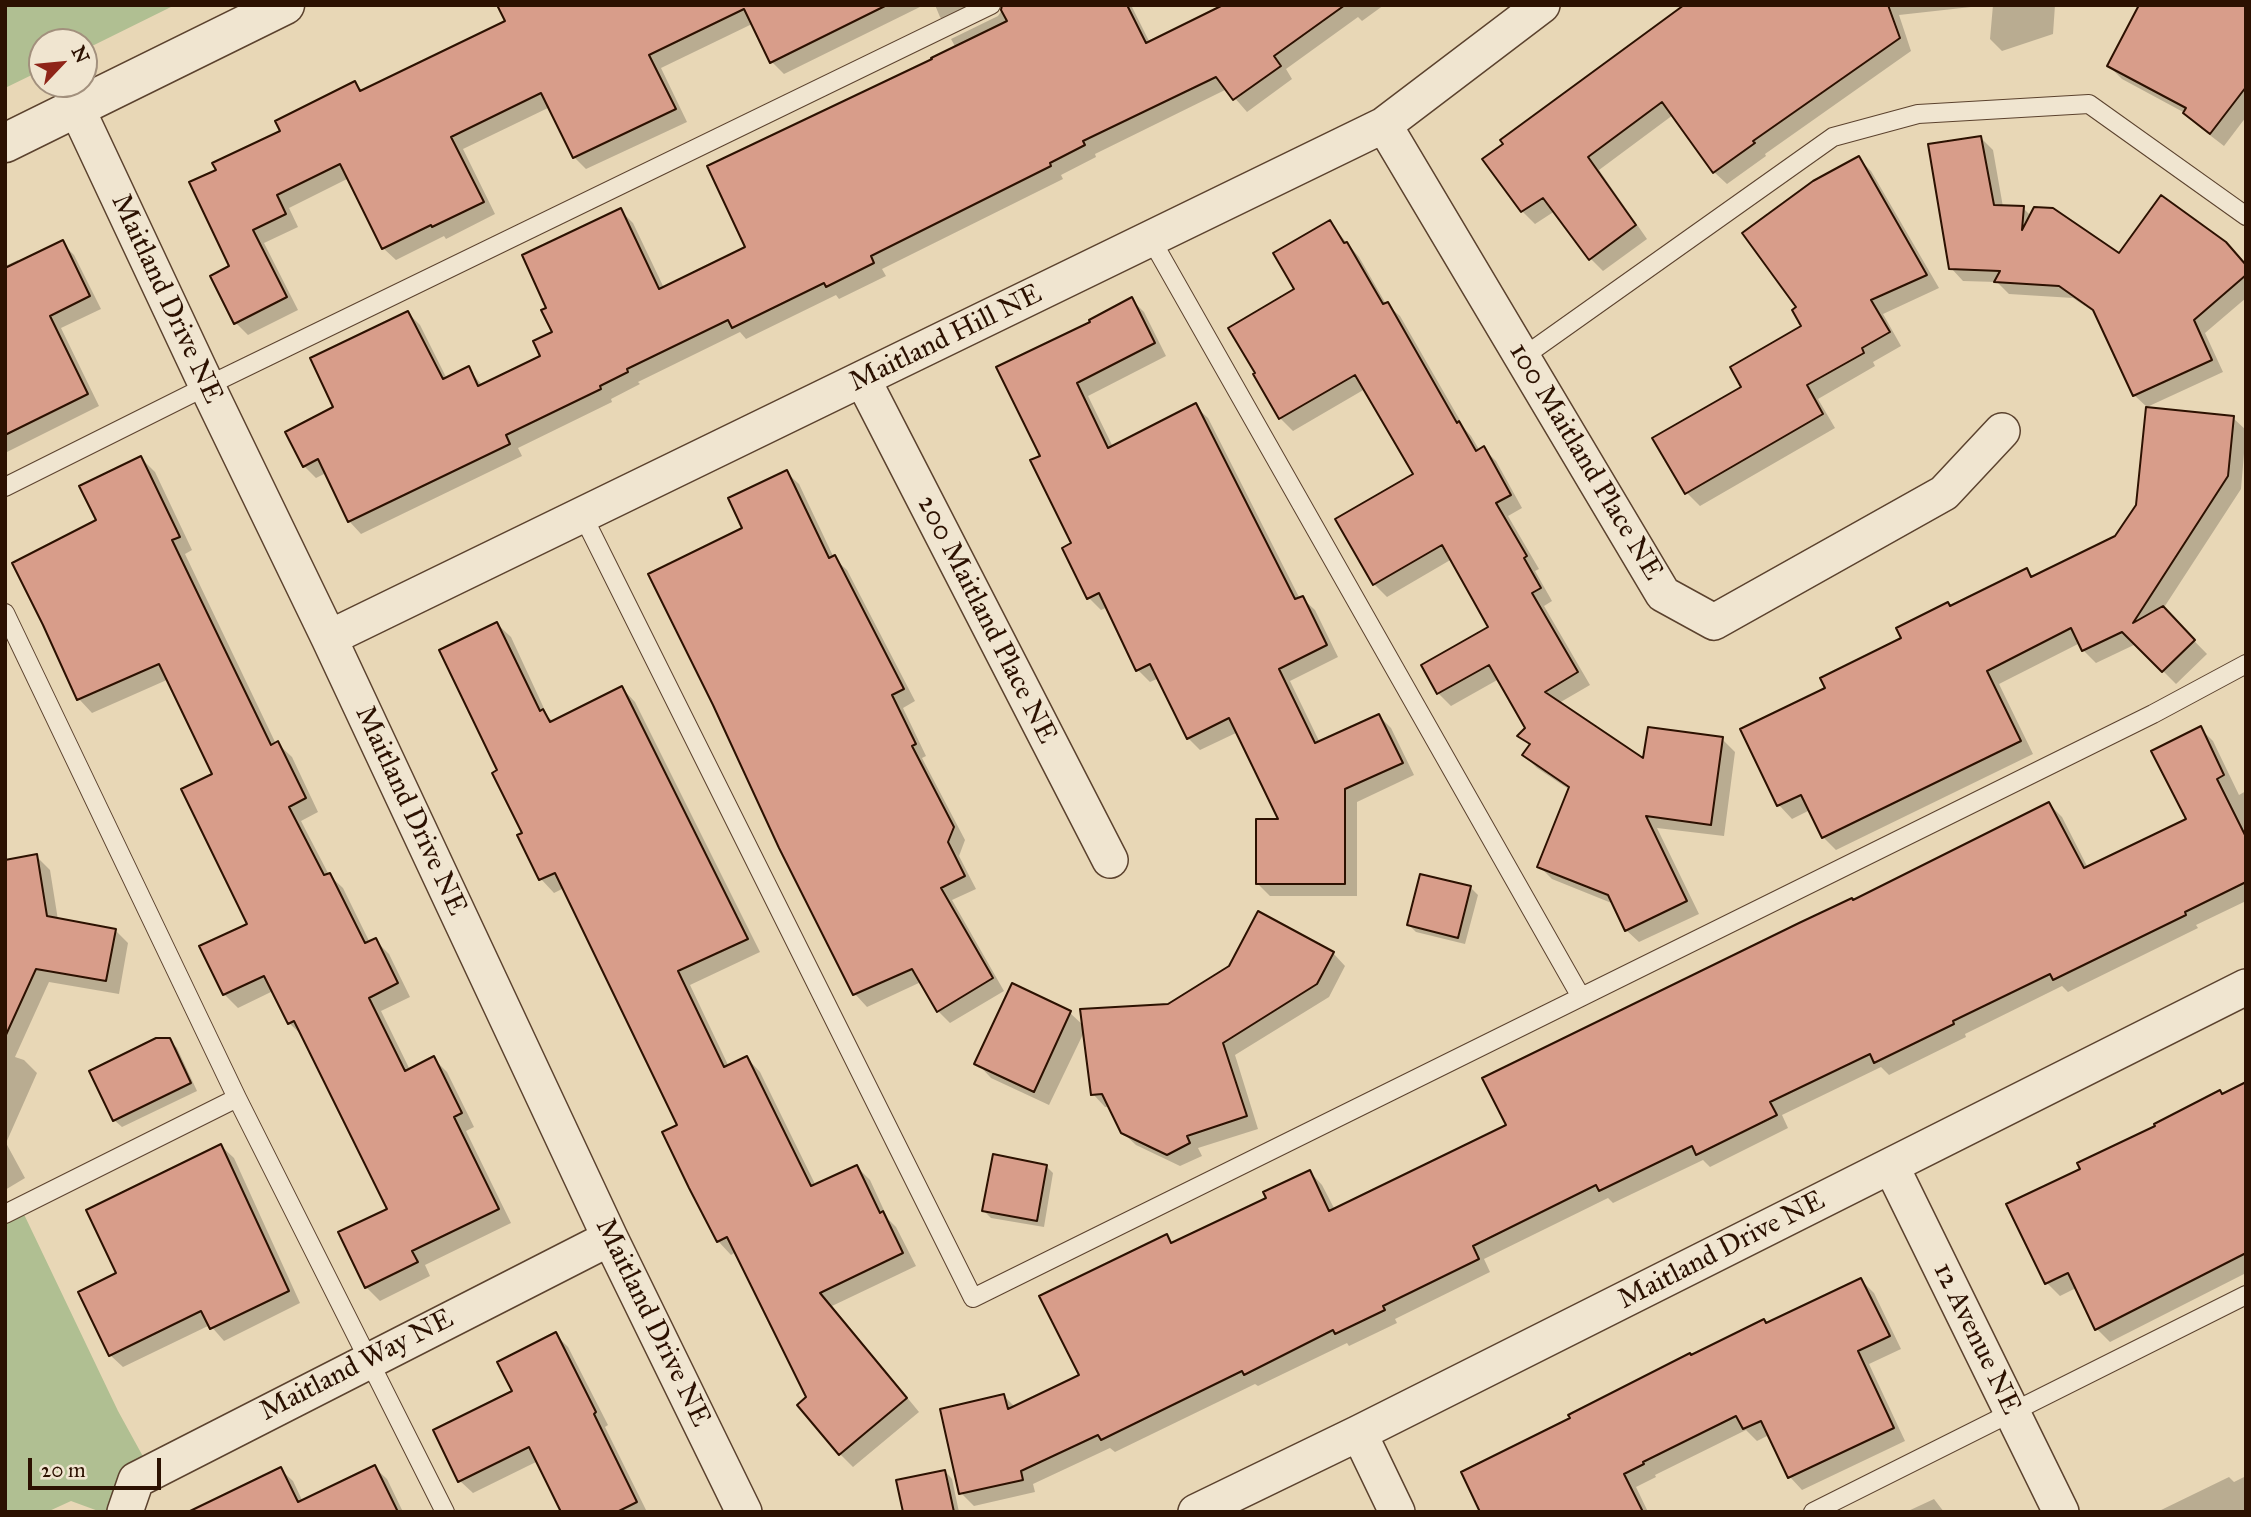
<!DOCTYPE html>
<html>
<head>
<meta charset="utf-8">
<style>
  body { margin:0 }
  #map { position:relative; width:2251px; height:1517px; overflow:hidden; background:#e8d7b6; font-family:"IM FELL Great Primer",serif }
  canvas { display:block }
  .frame { position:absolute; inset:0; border:7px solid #2c1101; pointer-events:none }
  .north { position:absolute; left:28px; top:28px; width:70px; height:70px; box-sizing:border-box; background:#f0e5d0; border:2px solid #a2907d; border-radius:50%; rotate:64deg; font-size:19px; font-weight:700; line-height:28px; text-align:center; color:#2c1101 }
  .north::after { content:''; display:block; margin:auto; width:24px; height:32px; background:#8f2418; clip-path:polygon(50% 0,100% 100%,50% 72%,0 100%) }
  .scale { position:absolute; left:28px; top:1458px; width:133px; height:32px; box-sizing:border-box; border:4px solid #2c1101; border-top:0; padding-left:9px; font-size:21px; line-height:24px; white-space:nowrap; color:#2c1101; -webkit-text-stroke:5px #f0e5d0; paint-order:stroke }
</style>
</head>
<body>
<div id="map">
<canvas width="2251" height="1517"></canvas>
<div class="frame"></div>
<div class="north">N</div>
<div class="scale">20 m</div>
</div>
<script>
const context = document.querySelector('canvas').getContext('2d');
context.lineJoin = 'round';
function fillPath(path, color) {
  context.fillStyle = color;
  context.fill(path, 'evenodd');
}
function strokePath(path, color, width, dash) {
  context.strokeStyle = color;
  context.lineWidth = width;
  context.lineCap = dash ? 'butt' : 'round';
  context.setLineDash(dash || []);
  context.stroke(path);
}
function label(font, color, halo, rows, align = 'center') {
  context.font = font + ' "IM FELL Great Primer",serif';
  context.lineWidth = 5;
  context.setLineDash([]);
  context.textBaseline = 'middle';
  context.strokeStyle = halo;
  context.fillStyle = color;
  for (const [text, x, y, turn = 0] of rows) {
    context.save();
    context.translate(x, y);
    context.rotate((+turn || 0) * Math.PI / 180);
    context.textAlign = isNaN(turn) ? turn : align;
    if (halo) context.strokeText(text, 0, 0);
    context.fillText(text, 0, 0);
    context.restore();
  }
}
const green = new Path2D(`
  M5 5H175L84 50V42H42V70L5 88Z
  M20 1206 118 1411 151 1471 125 1512H101L71 1501 47 1512H5V1214Z`);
const shadow = new Path2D(`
  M517 5H924L784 74 772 62 752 24 661 68 687 122 586 169 574 157 550 107 463 149 495 214 446 239 444 236 396 260 383 248 349 178 289 208 298 227 264 243 298 310 248 335 236 323 231 267 218 170 282 132 355 83 363 91 507 22Z
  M935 5H1131L1150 43 1227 5H1384L1362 21 1358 17 1286 69 1292 79 1247 112 1227 89 1095 154 1096 157 1061 175 1063 179 882 269 886 276 839 299 836 295 746 339 740 332 638 382 640 384 611 399 612 402 518 448 522 456 361 534 349 521 326 473 316 478 304 466 335 408 408 313 420 325 447 379 468 369 483 386 542 357 620 210 633 223 664 288 747 248 956 48 951 39 998 16 1004 7 1000 6 953 29 940 17Z
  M1685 5H1989L1899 15 1911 51 1765 154 1766 156 1727 184 1714 172 1673 115 1599 170 1647 239 1603 271 1590 258 1555 211 1535 224 1522 211Z
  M1993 5H2055L2053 34 2002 51 1990 39Z
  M2246 5V117L2224 146 2198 126 2185 113 2122 79 2109 66Z
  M1981 138 1993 150 2003 207 2023 208 2031 216 2119 255 2246 265V298L2205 333 2223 372 2147 407 2134 395 2097 314 2073 298 2009 294 1997 282 1963 281 1951 268Z
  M1858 158 1871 171 1939 288 1883 314 1901 346 1873 362 1875 366 1818 399 1835 428 1700 506 1687 493 1655 439 1743 387 1804 326 1799 308Z
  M1329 222 1359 257 1386 304 1400 316 1465 429 1471 436 1480 451 1483 448 1496 461 1522 508 1508 516 1539 569 1535 571 1552 601 1544 606 1590 685 1559 703 1644 761 1722 739 1735 752 1724 836 1657 828 1699 914 1639 942 1626 930 1614 904 1552 879 1539 866 1570 790 1537 768 1524 755 1530 746 1520 736 1528 728 1499 679 1451 706 1438 693 1423 666 1491 628 1452 559 1387 597 1374 584 1416 474 1365 389 1293 431 1280 418 1296 290Z
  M62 243 74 255 101 309 61 328 99 406 5 453V266L18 260 20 263Z
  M1131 299 1144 312 1166 356 1088 396 1113 447 1195 406 1208 418 1300 599 1302 598 1315 610 1338 657 1290 681 1320 743 1379 716 1391 728 1414 775 1357 802V896H1270L1258 884 1281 821 1238 732 1200 750 1188 738 1159 678 1150 682 1138 670 1108 607 1101 610 1089 598 1064 549 1073 544 1042 457 1092 322Z
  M2233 418 2246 430 2241 489 2163 609 2207 654 2176 684 2136 644 2096 663 2083 650 2080 643 1999 684 2033 754 1836 850 1823 837 1810 810 1792 819 1779 805 1743 730 1827 689 1951 607 2026 570 2034 577 2117 538Z
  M141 458 155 472 192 550 185 554 276 744H278L292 757 318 812 301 821 329 875 343 888 370 943 375 940 389 954 410 997 381 1011 410 1070 433 1058 447 1072 474 1127 466 1131 511 1223 425 1265 430 1276 380 1301 366 1287 341 1233 389 1210 303 1036 289 1023 273 991 238 1008 224 994 249 925 214 775 169 679 92 713 79 699 98 521Z
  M786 472 799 484 834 558 847 570 915 701 903 708 926 756 922 758 965 840 959 856 976 889 952 900 1004 991 950 1023 938 1011 921 982 867 1007 855 994 760 805 745 528Z
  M497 624 511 637 548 717 554 722 622 688 635 702 760 952 690 985 729 1067 747 1058 760 1072 816 1186 857 1167 870 1180 888 1219 896 1227 916 1266 832 1306 919 1412 853 1467 840 1454 808 1397 736 1252 731 1255 718 1241 679 1126 564 888 554 893 541 879 520 836 525 834 499 771Z
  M2200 728 2213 741 2239 795 2246 791V901L2196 925 2198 928 2068 992 2062 986 1965 1034 1966 1037 1889 1075 1881 1067 1782 1115 1788 1128 1710 1167 1703 1160 1613 1203 1608 1198 1484 1259 1490 1272 1395 1319 1397 1323 1349 1346 1347 1343 1258 1386 1255 1384 1115 1452 1110 1448 1033 1484 1035 1492 974 1506 961 1493 1004 1396 1015 1407 1082 1376 1167 1237 1174 1244 1268 1199 1310 1172 1322 1185 1335 1210 1508 1126 1853 902 2049 804 2062 817 2088 868 2188 820Z
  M36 856 50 870 58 920 115 930 128 943 119 994 49 982 15 1057 24 1060 37 1073 6 1143 25 1178 5 1190V861Z
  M1422 876 1471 888 1478 895 1465 944 1416 932 1409 925Z
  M1333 953 1345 966 1329 997 1235 1055 1258 1129 1198 1148 1202 1156 1180 1166 1136 1145 1122 1132 1110 1107H1105L1093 1094 1085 1030 1049 1105 991 1078 977 1063 1013 986 1070 1013 1084 1026 1169 1005Z
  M169 1040 177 1048 197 1091 122 1127 114 1120Z
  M2246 1084V1273L2110 1342 2097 1329 2076 1288 2060 1296 2047 1283 2082 1169Z
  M221 1146 234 1158 300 1303 224 1341 210 1325 123 1367 110 1355 118 1274Z
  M1046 1166 1053 1173 1044 1227 991 1218 984 1211Z
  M1861 1280 1874 1293 1901 1349 1869 1364 1905 1441 1802 1490 1790 1477 1769 1435 1757 1441 1746 1430 1655 1475 1656 1477 1636 1487 1648 1512H1482L1691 1357 1767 1325Z
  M555 1334 568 1347 608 1425 605 1427 647 1512H563L538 1461 473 1493 460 1481 514 1392Z
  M374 1467 387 1479 403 1512H234L280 1469 293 1481 303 1502Z
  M945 1471 952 1479 959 1512H905Z
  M2246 1476V1512H2157L2229 1477 2234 1482Z
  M1934 1499 1944 1512H1906Z`);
const building = new Path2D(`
  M497 5H887L770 63 744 9 649 55 676 109 573 158 541 93 451 137 484 202 432 227 431 225 382 249 340 164 277 195 286 214 253 230 287 297 234 324 210 276 229 266 189 182 216 170 212 163 280 131 275 121 355 81 360 91 505 21Z
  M1002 5H1127L1146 43 1223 5H1345L1274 56 1281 66 1233 100 1216 77 1083 141 1085 145 1050 163 1051 166 871 256 874 263 826 287 824 283 732 328 728 320 627 369 628 372 600 386 601 389 506 435 510 444 348 522 318 459 303 467 285 432 333 407 310 358 408 311 443 379 469 366 478 386 540 356 533 341 552 332 541 310 546 308 522 255 621 208 659 289 745 247 707 166 932 59 931 58 1007 21 1001 10Z
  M1684 5H1888L1900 38 1753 141 1755 143 1713 173 1662 102 1588 157 1636 225 1589 260 1543 198 1521 212 1482 159 1503 144 1500 140Z
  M2139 5H2246V87L2210 134 2183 113 2186 108 2107 66Z
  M1981 136 1994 205 2024 206 2022 230 2034 207 2053 208 2119 253 2161 195 2226 242 2246 265V275L2194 320 2212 360 2133 396 2093 310 2059 286 1994 282 2000 271 1949 269 1928 144Z
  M1859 156 1927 275 1871 300 1890 332 1862 348 1864 353 1807 385 1823 414 1685 494 1652 438 1741 387 1730 367 1801 326 1792 310 1796 307 1742 233 1813 181Z
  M1330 220 1344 243 1347 242 1383 304 1388 302 1457 423 1459 421 1476 451 1484 446 1511 495 1496 503 1527 556 1524 558 1541 588 1532 593 1578 672 1545 692 1643 758 1648 727 1723 737 1711 825 1646 816 1687 901 1625 931 1608 895 1537 867 1569 787 1522 755 1530 744 1517 736 1525 728 1489 665 1437 694 1421 665 1488 627 1442 545 1373 585 1335 519 1413 474 1355 375 1279 419 1253 374 1255 373 1228 328 1294 289 1273 253Z
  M63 240 90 296 50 316 88 394 5 435V268Z
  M1132 297 1155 343 1077 383 1108 448 1196 403 1295 599 1303 596 1327 645 1279 669 1315 743 1379 714 1403 763 1345 789V884H1256V819H1278L1229 718 1187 739 1150 664 1136 671 1099 593 1087 599 1062 548 1071 543 1030 460 1040 456 996 367 1090 322 1089 320Z
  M2146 407 2234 416 2228 476 2133 623 2163 606 2195 640 2162 672 2122 632 2082 651 2071 628 1987 671 2021 741 1822 838 1801 795 1777 806 1740 729 1825 688 1820 678 1901 638 1896 628 1948 602 1950 606 2027 568 2031 577 2115 536 2136 505Z
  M141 456 180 537 172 540 223 646 271 745 278 741 306 798 289 807 324 875 330 873 365 943 376 938 398 983 369 998 405 1071 434 1056 462 1113 454 1117 499 1209 412 1251 418 1262 365 1288 338 1232 387 1209 294 1021 288 1024 264 976 223 995 199 946 247 924 181 789 212 774 159 664 77 700 43 625 12 563 96 520 79 486Z
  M787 470 829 558 835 555 904 689 892 695 916 744 912 746 954 827 948 842 965 876 941 888 993 978 937 1012 912 969 853 995 779 848 713 705 648 574 742 528 728 498Z
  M497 622 540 711 543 709 550 722 622 686 748 939 678 971 724 1067 747 1056 811 1186 857 1165 880 1213 883 1211 903 1253 820 1293 907 1398 839 1455 797 1405 806 1397 727 1237 717 1242 689 1188 662 1132 677 1125 555 873 539 880 517 835 522 833 492 773 497 770 439 650Z
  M2201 726 2224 775 2217 779 2246 837V882L2185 912 2186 915 2053 980 2050 974 1953 1021 1954 1024 1874 1063 1870 1054 1770 1102 1777 1115 1696 1155 1692 1146 1599 1191 1596 1185 1473 1246 1479 1259 1383 1306 1385 1310 1335 1334 1333 1330 1244 1375 1242 1371 1101 1440 1098 1435 1021 1471 1023 1480 959 1494 940 1409 1004 1394 1008 1409 1079 1375 1039 1296 1167 1234 1171 1243 1266 1198 1263 1192 1310 1170 1329 1211 1506 1125 1482 1078 1799 923 1852 898 1853 900 2049 802 2084 868 2186 819 2151 751Z
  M37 854 47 916 116 929 106 981 36 969 5 1037V860Z
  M1420 874 1471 886 1458 938 1407 925Z
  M1258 911 1334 952 1317 984 1223 1043 1247 1116 1187 1136 1190 1143 1167 1155 1121 1133 1102 1094 1091 1095 1080 1009 1168 1004 1229 966Z
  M1012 983 1071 1011 1034 1092 974 1064Z
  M156 1038H170L191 1083 113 1121 89 1071Z
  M2246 1082V1253L2095 1330 2068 1273 2045 1284 2006 1204 2080 1169 2077 1163 2155 1126 2154 1124 2220 1090 2222 1094Z
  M221 1144 289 1291 210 1329 201 1311 109 1356 78 1292 116 1273 86 1210Z
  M993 1154 1047 1165 1037 1221 982 1211Z
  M1861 1278 1890 1336 1858 1351 1894 1428 1788 1478 1761 1421 1743 1429 1736 1416 1643 1462 1644 1464 1624 1474 1643 1512H1480L1461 1472 1570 1418 1568 1415 1690 1353 1691 1355 1764 1319 1766 1323Z
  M556 1332 596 1412 594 1414 637 1502 617 1512H561L529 1447 458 1482 433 1430 512 1391 497 1362Z
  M375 1465 398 1512H188L281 1467 298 1502Z
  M945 1470 954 1512H903L896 1480Z`);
const service = new Path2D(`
  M1151 239 1581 997
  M1523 357 1833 137 1918 114 2089 104 2246 216
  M5 487 207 386 991 5
  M582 514 973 1298 2153 714 2246 664
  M5 613 237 1098 445 1512
  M5 1214 237 1098
  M1813 1512 2246 1295`);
const minor = new Path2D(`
  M77 109 207 386 329 638 610 1238 744 1512
  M1384 125 1663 594 1714 622 1944 493 2002 431
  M863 380 1110 860
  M329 638 1384 125 1542 5
  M1891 1166 2061 1512
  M1359 1433 1397 1512
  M125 1512 136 1480 610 1238
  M1196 1512 1359 1433 2246 987`);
const tertiary = new Path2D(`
  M5 143 285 5`);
const streetNames = [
  ["Maitland Drive NE",166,299,65],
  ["Maitland Hill NE",946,339,-26],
  ["100 Maitland Place NE",1585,462,59],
  ["200 Maitland Place NE",986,620,63],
  ["Maitland Drive NE",410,811,65],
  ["Maitland Drive NE",1722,1251,-27],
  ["Maitland Drive NE",652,1323,64],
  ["12 Avenue NE",1976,1339,64],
  ["Maitland Way NE",357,1366,-27]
];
fillPath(green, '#b0bf92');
fillPath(shadow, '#0003');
fillPath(building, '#d89d8a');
strokePath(building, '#2c1101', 2);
strokePath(service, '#5b422e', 20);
strokePath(minor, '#5b422e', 38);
strokePath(tertiary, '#5b422e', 41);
strokePath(service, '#f0e5d0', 18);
strokePath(minor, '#f0e5d0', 35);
strokePath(tertiary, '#f0e5d0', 38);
label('28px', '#2c1101', '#f0e5d0', streetNames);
</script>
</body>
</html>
